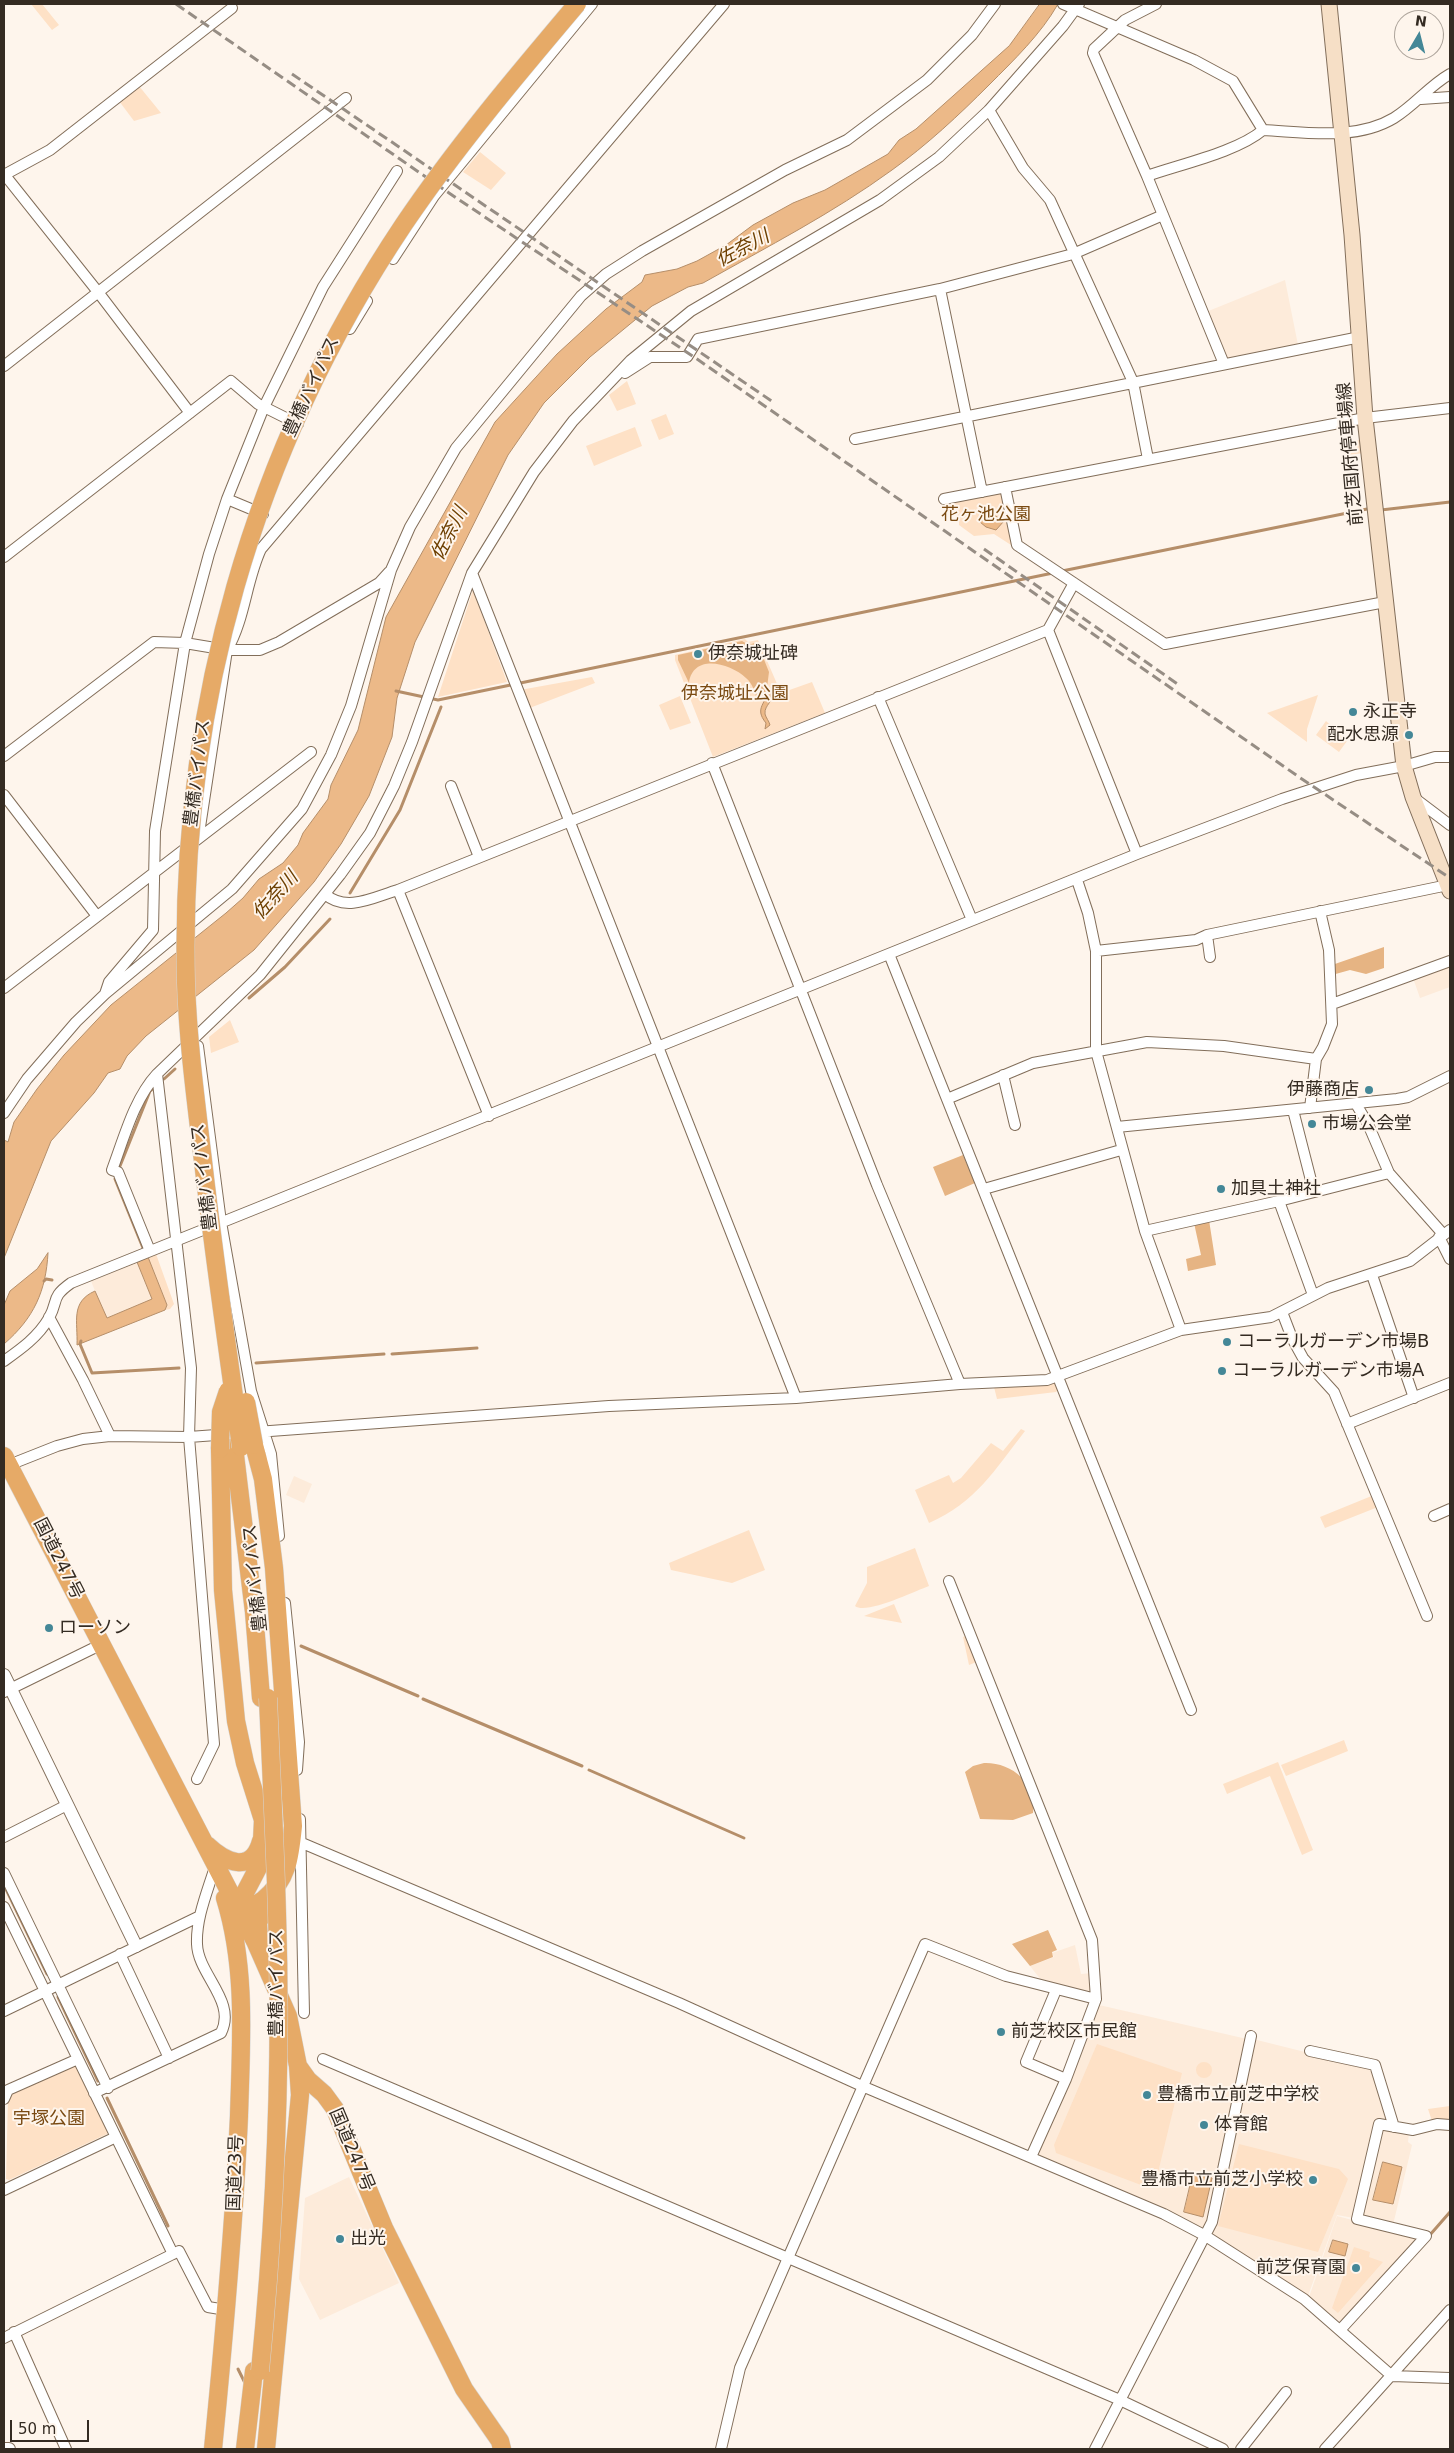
<!DOCTYPE html>
<html>
<head>
<meta charset="utf-8">
<style>
  body { margin:0 }
  #map { position:relative; width:1454px; height:2453px; overflow:hidden; background:#fef5ec; font-family:"DejaVu Sans",sans-serif }
  canvas { display:block }
  .frame { position:absolute; inset:0; border:5px solid #342b22; pointer-events:none }
  .north { position:absolute; left:1394px; top:10px; width:50px; height:50px; box-sizing:border-box; background:#fef5ec; border:1px solid #ada49b; border-radius:50%; rotate:8deg; font-size:14px; font-weight:700; line-height:20px; text-align:center; color:#342b22 }
  .north::after { content:''; display:block; margin:auto; width:18px; height:22px; background:#448797; clip-path:polygon(50% 0,100% 100%,50% 72%,0 100%) }
  .scale { position:absolute; left:10px; top:2420px; width:79px; height:22px; box-sizing:border-box; border:2px solid #342b22; border-top:0; padding-left:6px; font-size:15px; line-height:18px; white-space:nowrap; color:#342b22; -webkit-text-stroke:4px #fef5ec; paint-order:stroke }
</style>
</head>
<body>
<div id="map">
<canvas width="1454" height="2453"></canvas>
<div class="frame"></div>
<div class="north">N</div>
<div class="scale">50 m</div>
</div>
<script>
const context = document.querySelector('canvas').getContext('2d');
context.lineJoin = 'round';
function fillPath(path, color) {
  context.fillStyle = color;
  context.fill(path, 'evenodd');
}
function strokePath(path, color, width, dash) {
  context.strokeStyle = color;
  context.lineWidth = width;
  context.lineCap = dash ? 'butt' : 'round';
  context.setLineDash(dash || []);
  context.stroke(path);
}
function label(font, color, halo, rows, align = 'center') {
  context.font = font + ' "DejaVu Sans","Noto Sans JP",sans-serif';
  context.lineWidth = 4;
  context.setLineDash([]);
  context.textBaseline = 'middle';
  context.strokeStyle = halo;
  context.fillStyle = color;
  for (const [text, x, y, turn = 0] of rows) {
    context.save();
    context.translate(x, y);
    context.rotate((+turn || 0) * Math.PI / 180);
    context.textAlign = isNaN(turn) ? turn : align;
    if (halo) context.strokeText(text, 0, 0);
    context.fillText(text, 0, 0);
    context.restore();
  }
}
const built = new Path2D(`
  M1285 280 1298 345 1226 360 1206 312Z
  M1450 964V987L1420 998 1413 978Z
  M137 1262 152 1299 106 1318 91 1281Z
  M294 1476 312 1484 304 1503 286 1495Z
  M1075 1945 1081 1974 1092 1973 1094 1996 1045 1985 1030 1966 1054 1957 1052 1953Z
  M1099 2005 1247 2039 1204 2230 1039 2156 1035 2151Z
  M1253 2039 1373 2069 1392 2128 1409 2132 1408 2142 1412 2145 1393 2225 1337 2215 1308 2296 1209 2233Z
  M349 2177 399 2283 320 2320 299 2279 305 2198Z
  M1337 2216 1421 2238 1341 2323 1309 2297Z`);
const green = new Path2D(`
  M31 4H42L59 25 52 30Z
  M139 86 161 113 134 121 119 101Z
  M480 152 506 173 491 190 463 172Z
  M627 381 636 404 617 411 609 395Z
  M666 414 674 434 659 440 651 420Z
  M635 427 642 446 594 466 586 446Z
  M1363 439 1364 453 1348 455 1344 444Z
  M999 492 1004 496 1013 542 1011 545 994 534 974 536 959 525V518L945 503Z
  M473 590 507 682 438 697Z
  M745 639 748 642 758 640 781 693 812 682 825 713 713 757 675 660V655Z
  M592 677 595 683 527 709 520 690Z
  M1318 695 1307 729V742L1267 713Z
  M680 696 691 723 670 730 659 705Z
  M1326 721 1347 741 1339 752 1316 735Z
  M230 1020 239 1042 211 1053 209 1037Z
  M156 1254 174 1304 170 1309 165 1310 167 1305 148 1258Z
  M1058 1382 1060 1387 1056 1392 997 1399 994 1387Z
  M1021 1429 1025 1431C994 1471 976 1502 929 1523L915 1490 949 1475 953 1483 961 1478 991 1443 1003 1451Z
  M1374 1495 1378 1507 1325 1528 1320 1517Z
  M749 1530 765 1570 732 1583 671 1570 669 1563Z
  M915 1548 929 1586C915 1591 866 1615 855 1606L867 1583V1567Z
  M894 1604 902 1623 864 1616Z
  M968 1635 979 1661 969 1665 963 1637Z
  M1344 1740 1348 1751 1286 1776 1281 1765Z
  M1278 1762 1313 1850 1302 1855 1270 1776 1227 1794 1223 1784Z
  M1097 2044 1182 2073 1155 2185 1149 2188 1056 2153 1054 2145Z
  M1196 2070a8 8 0 1 1 16 0a8 8 0 1 1-16 0Z
  M74 2065 77 2067 108 2130 107 2134 9 2180 6 2179 8 2097 11 2093Z
  M1450 2106V2121H1432L1428 2109Z
  M1239 2144 1339 2169 1348 2179 1318 2252 1218 2226Z
  M1354 2247 1370 2252 1369 2257 1383 2262 1338 2313 1332 2308Z`);
const forest = new Path2D(`
  M742 641 749 645 757 642 769 672 766 695 763 701 757 699C754 691 753 684 746 678 730 663 693 653 689 683L678 660V655Z
  M1384 947V968L1366 974 1350 970 1332 975V965Z
  M963 1155 975 1183 945 1196 933 1167Z
  M1209 1220 1216 1265 1188 1271 1186 1259 1201 1255 1194 1223Z
  M984 1763C1011 1762 1038 1783 1033 1813L1013 1820 980 1819 965 1772 973 1766Z
  M1048 1930 1057 1950 1052 1952 1053 1957 1030 1966 1012 1944Z`);
const water = new Path2D(`
  M1040 4H1058C1041 34 1014 60 989 85 959 115 927 145 892 170 833 213 767 247 703 283L688 287 652 306 590 357 544 403 508 455 415 642 397 698 392 737 369 796 341 844 314 882 254 950 146 1036 127 1056 120 1069 108 1073 94 1093 51 1141 4 1258V1140L8 1142 14 1122 37 1089 64 1055 111 1005 226 913 243 898 259 879 283 863 298 845 303 833 328 799 331 785 358 730 386 617 495 422 557 354 606 309 642 282 645 275 677 269 697 261 726 245 753 225 793 203 825 190 888 154 899 140 916 129 1009 46Z
  M990 513 1004 521 996 530 986 527 980 522 983 516Z
  M767 689 770 690C775 703 764 704 765 714 766 718 769 721 770 725L765 729 766 723C753 707 768 704 767 689Z
  M48 1253C46 1291 34 1318 4 1344V1305L10 1291 37 1269Z
  M148 1257 167 1305 165 1310 77 1345C78 1322 70 1302 95 1291L107 1318 152 1299 137 1262Z
  M1383 2162 1402 2167 1393 2204 1373 2200Z
  M1193 2174 1212 2178 1203 2217 1184 2212Z
  M1333 2240 1348 2244 1345 2256 1329 2252Z`);
const stream = new Path2D(`
  M1381 510 1450 502
  M1062 571 1372 508
  M396 691 438 700 1053 573
  M350 893 400 810 441 707
  M249 998 285 967 330 919
  M164 1079 175 1069
  M120 1166 150 1091 154 1088
  M115 1179 143 1248
  M44 1281 46 1279 52 1280
  M81 1341 80 1344 92 1373 179 1368
  M392 1354 477 1348
  M256 1363 384 1354
  M301 1646 418 1696
  M423 1699 582 1766
  M589 1770 744 1838
  M4 1885 47 1974
  M58 1997 98 2081
  M107 2098 168 2226
  M1429 2236 1450 2212
  M238 2369 245 2383`);
const minor = new Path2D(`
  M1063 4 1194 60 1233 81 1263 130
  M1156 4 1125 20 1094 49 1093 53 1147 176 1224 364
  M1421 99 1450 97
  M989 110 1023 168 1050 200 1133 382 1148 459
  M4 174 98 292 190 413
  M4 175 50 150 232 8
  M1147 176C1181 164 1237 152 1263 130 1305 132 1356 141 1394 118 1415 105 1429 86 1450 74
  M393 259 434 196 592 4
  M940 289 982 492
  M350 329 367 301
  M4 366 346 98
  M625 373 650 357H687L698 339 940 289 1073 254 1163 215
  M855 439 1360 337
  M1005 487 1017 545 1165 644 1385 602
  M944 499 1365 418 1450 408
  M263 514 227 499 264 407 323 287 397 171
  M4 557 231 381 258 404 298 424
  M472 573 796 1398
  M1048 630 1137 854
  M878 697 972 920
  M4 756 154 642 185 643 227 650H260L279 642 379 583 389 572
  M712 763 877 1185 960 1384
  M451 786 479 857
  M4 795 97 916
  M1413 797 1450 825
  M200 827 227 650C245 619 246 581 261 549L724 4
  M1077 880 1088 913 1096 951V1051L1145 1231 1181 1330
  M398 890 489 1116
  M325 894C346 913 374 897 398 890L1048 630 1074 583
  M1207 935 1210 957
  M1096 951 1196 940 1207 935 1448 885
  M889 954 1191 1710
  M4 988 311 752
  M105 994 109 982 153 930 155 831 185 643 209 554 227 499
  M1332 1004 1450 961
  M198 1046 221 1222 251 1391 271 1454 279 1536
  M1003 1075 1015 1125
  M947 1099 1033 1063 1147 1042 1224 1046 1316 1059
  M1356 1104 1368 1124 1389 1173 1443 1234
  M1310 1108 1316 1059 1323 1047 1332 1024 1329 950 1320 911
  M1293 1110 1314 1192
  M4 1113 27 1079 76 1022 105 994 232 889 302 809 331 755 351 706 391 570 410 527 456 448 581 296 606 274 642 251 785 170 847 140 927 80 972 35 995 4
  M1117 1127 1397 1099 1408 1097 1450 1076
  M984 1189 1121 1150
  M1279 1201 1313 1295
  M1145 1231 1279 1201 1389 1173
  M1439 1237 1450 1259
  M150 1251 118 1172 112 1170C124 1138 134 1099 157 1074L260 975 340 875 370 833 394 786 412 742 472 573 534 472 573 421 631 360 691 311 880 200 939 157 989 110 1063 26 1079 4
  M1372 1275 1414 1398
  M1282 1312 1292 1338 1303 1358 1334 1392 1427 1616
  M49 1317 83 1380 110 1436
  M4 1361C21 1349 38 1337 49 1318 59 1300 50 1298 71 1283L1137 854 1282 799 1356 775 1404 766 1435 757H1450
  M1347 1424 1450 1383
  M9 1465 57 1446 83 1439 110 1436 189 1437 191 1368 157 1074
  M1434 1516 1450 1509
  M949 1581 1092 1940 1096 1999 1066 2079 1031 2157
  M285 1603 299 1742 297 1770
  M4 1692 102 1644
  M197 1779 214 1744 189 1437 609 1406 796 1398 960 1384 1047 1380 1181 1330 1271 1317 1328 1288 1410 1261 1450 1230
  M300 1819 304 2013
  M4 1837 67 1805
  M302 1843 679 2003 862 2086 1164 2214 1204 2235 1304 2299 1392 2376 1450 2378
  M4 1873 108 2088
  M4 1907 173 2254
  M120 1954 169 2058
  M1056 1990 1026 2062 1066 2079
  M4 2011 200 1916
  M1310 2051 1375 2065 1394 2127
  M323 2059 1120 2400 1223 2449
  M94 2093 221 2033C237 2001 198 1975 197 1944 196 1920 206 1895 213 1873
  M4 2099 8 2090 78 2059
  M4 2190 116 2137
  M1340 2330 1426 2236 1357 2219 1379 2124 1413 2130 1437 2124 1450 2125
  M14 2332 66 2449
  M4 2338 179 2251 208 2307 226 2310
  M721 2449 740 2368 925 1944 1006 1976 1096 1999
  M1095 2449 1212 2222 1251 2036
  M1241 2449 1286 2392
  M1325 2449 1450 2310`);
const tertiary = new Path2D(`
  M4 1675 136 1946
  M4 2449H9`);
const secondary = new Path2D(`
  M1329 4 1352 235 1365 418 1404 766 1413 797 1450 891`);
const trunk = new Path2D(`
  M234 1447 254 1612 261 1698
  M220 1449 223 1590 236 1721 245 1763 263 1820 261 1862 238 1906 237 1915
  M4 1456 255 1941 288 2016 298 2066 308 2080 324 2094 335 2109 384 2228 464 2389 500 2441 502 2449
  M207 1845C225 1862 252 1875 261 1841
  M230 1904C242 1909 252 1908 263 1900 288 1880 290 1856 293 1826L274 1568 263 1479 254 1445
  M259 1944 258 1922 274 1895
  M213 2449C224 2338 234 2228 239 2116 241 2043 247 1969 225 1898
  M245 2449 254 2371
  M266 2449 300 2095 298 2066`);
const rail = new Path2D(`
  M176 4 449 193 697 359 1299 777 1450 878
  M292 74 773 402
  M984 549 1179 685`);
const trunkBridge = new Path2D(`
  M246 1402 254 1445
  M241 1447C228 1352 214 1257 203 1161 196 1102 188 1042 186 983 179 711 252 451 404 224 456 147 517 75 577 4
  M220 1449 221 1412 228 1391
  M260 2371C275 2220 282 2066 277 1914 275 1842 271 1770 268 1698`);
const markers = [
  [698,654,5,"#448797"],
  [1353,712,5,"#448797"],
  [1409,735,5,"#448797"],
  [1369,1090,5,"#448797"],
  [1312,1124,5,"#448797"],
  [1221,1189,5,"#448797"],
  [1227,1342,5,"#448797"],
  [1222,1371,5,"#448797"],
  [49,1628,5,"#448797"],
  [1001,2032,5,"#448797"],
  [1147,2095,5,"#448797"],
  [1204,2125,5,"#448797"],
  [1313,2180,5,"#448797"],
  [340,2239,5,"#448797"],
  [1356,2268,5,"#448797"]
];
const streetNames = [
  ["豊橋バイパス",312,387,-65],
  ["前芝国府停車場線",1351,454,-95],
  ["豊橋バイパス",198,773,-83],
  ["豊橋バイパス",205,1177,-97],
  ["国道247号",58,1559,63],
  ["豊橋バイパス",256,1578,-96],
  ["豊橋バイパス",277,1983,-90],
  ["国道247号",351,2150,67],
  ["国道23号",236,2173,-88]
];
const parkNames = [
  ["花ヶ池公園",986,515],
  ["伊奈城址公園",735,694],
  ["宇塚公園",49,2119]
];
const poiNames = [
  ["伊奈城址碑",708,654],
  ["永正寺",1363,712],
  ["配水思源",1399,735,"right"],
  ["伊藤商店",1359,1090,"right"],
  ["市場公会堂",1322,1124],
  ["加具土神社",1231,1189],
  ["コーラルガーデン市場B",1237,1342],
  ["コーラルガーデン市場A",1232,1371],
  ["ローソン",59,1628],
  ["前芝校区市民館",1011,2032],
  ["豊橋市立前芝中学校",1157,2095],
  ["体育館",1214,2125],
  ["豊橋市立前芝小学校",1303,2180,"right"],
  ["出光",350,2239],
  ["前芝保育園",1346,2268,"right"]
];
const waterNames = [
  ["佐奈川",743,249,-28],
  ["佐奈川",450,534,-63],
  ["佐奈川",276,896,-48]
];
fillPath(built, '#fdebda');
fillPath(green, '#fee1c6');
fillPath(forest, '#e6b483');
fillPath(water, '#ecb988');
strokePath(water, '#b58e69', 1);
strokePath(stream, '#b58e69', 3);
strokePath(minor, '#826e5a', 12);
strokePath(tertiary, '#826e5a', 14);
strokePath(secondary, '#826e5a', 17);
strokePath(trunk, '#d6d5d3', 19);
strokePath(minor, '#fff', 10);
strokePath(tertiary, '#fff', 12);
strokePath(secondary, '#f6dfc6', 15);
strokePath(trunk, '#e6aa67', 18);
strokePath(rail, '#968d84', 3, [10, 5]);
strokePath(trunkBridge, '#d6d5d3', 19, []);
strokePath(trunkBridge, '#e6aa67', 18);
for (const [x, y, r, color] of markers) {
  const dot = new Path2D();
  dot.arc(x, y, r, 0, 2 * Math.PI);
  context.fillStyle = color;
  context.fill(dot);
  strokePath(dot, '#fef5ec', 2);
}
label('18px', '#342b22', '#fef5ec', streetNames);
label('18px', '#7a4a12', '#fef5ec', parkNames);
label('18px', '#342b22', '#fef5ec', poiNames, 'left');
label('italic 19px', '#6d3f00', '#fef5ec', waterNames);
</script>
</body>
</html>
